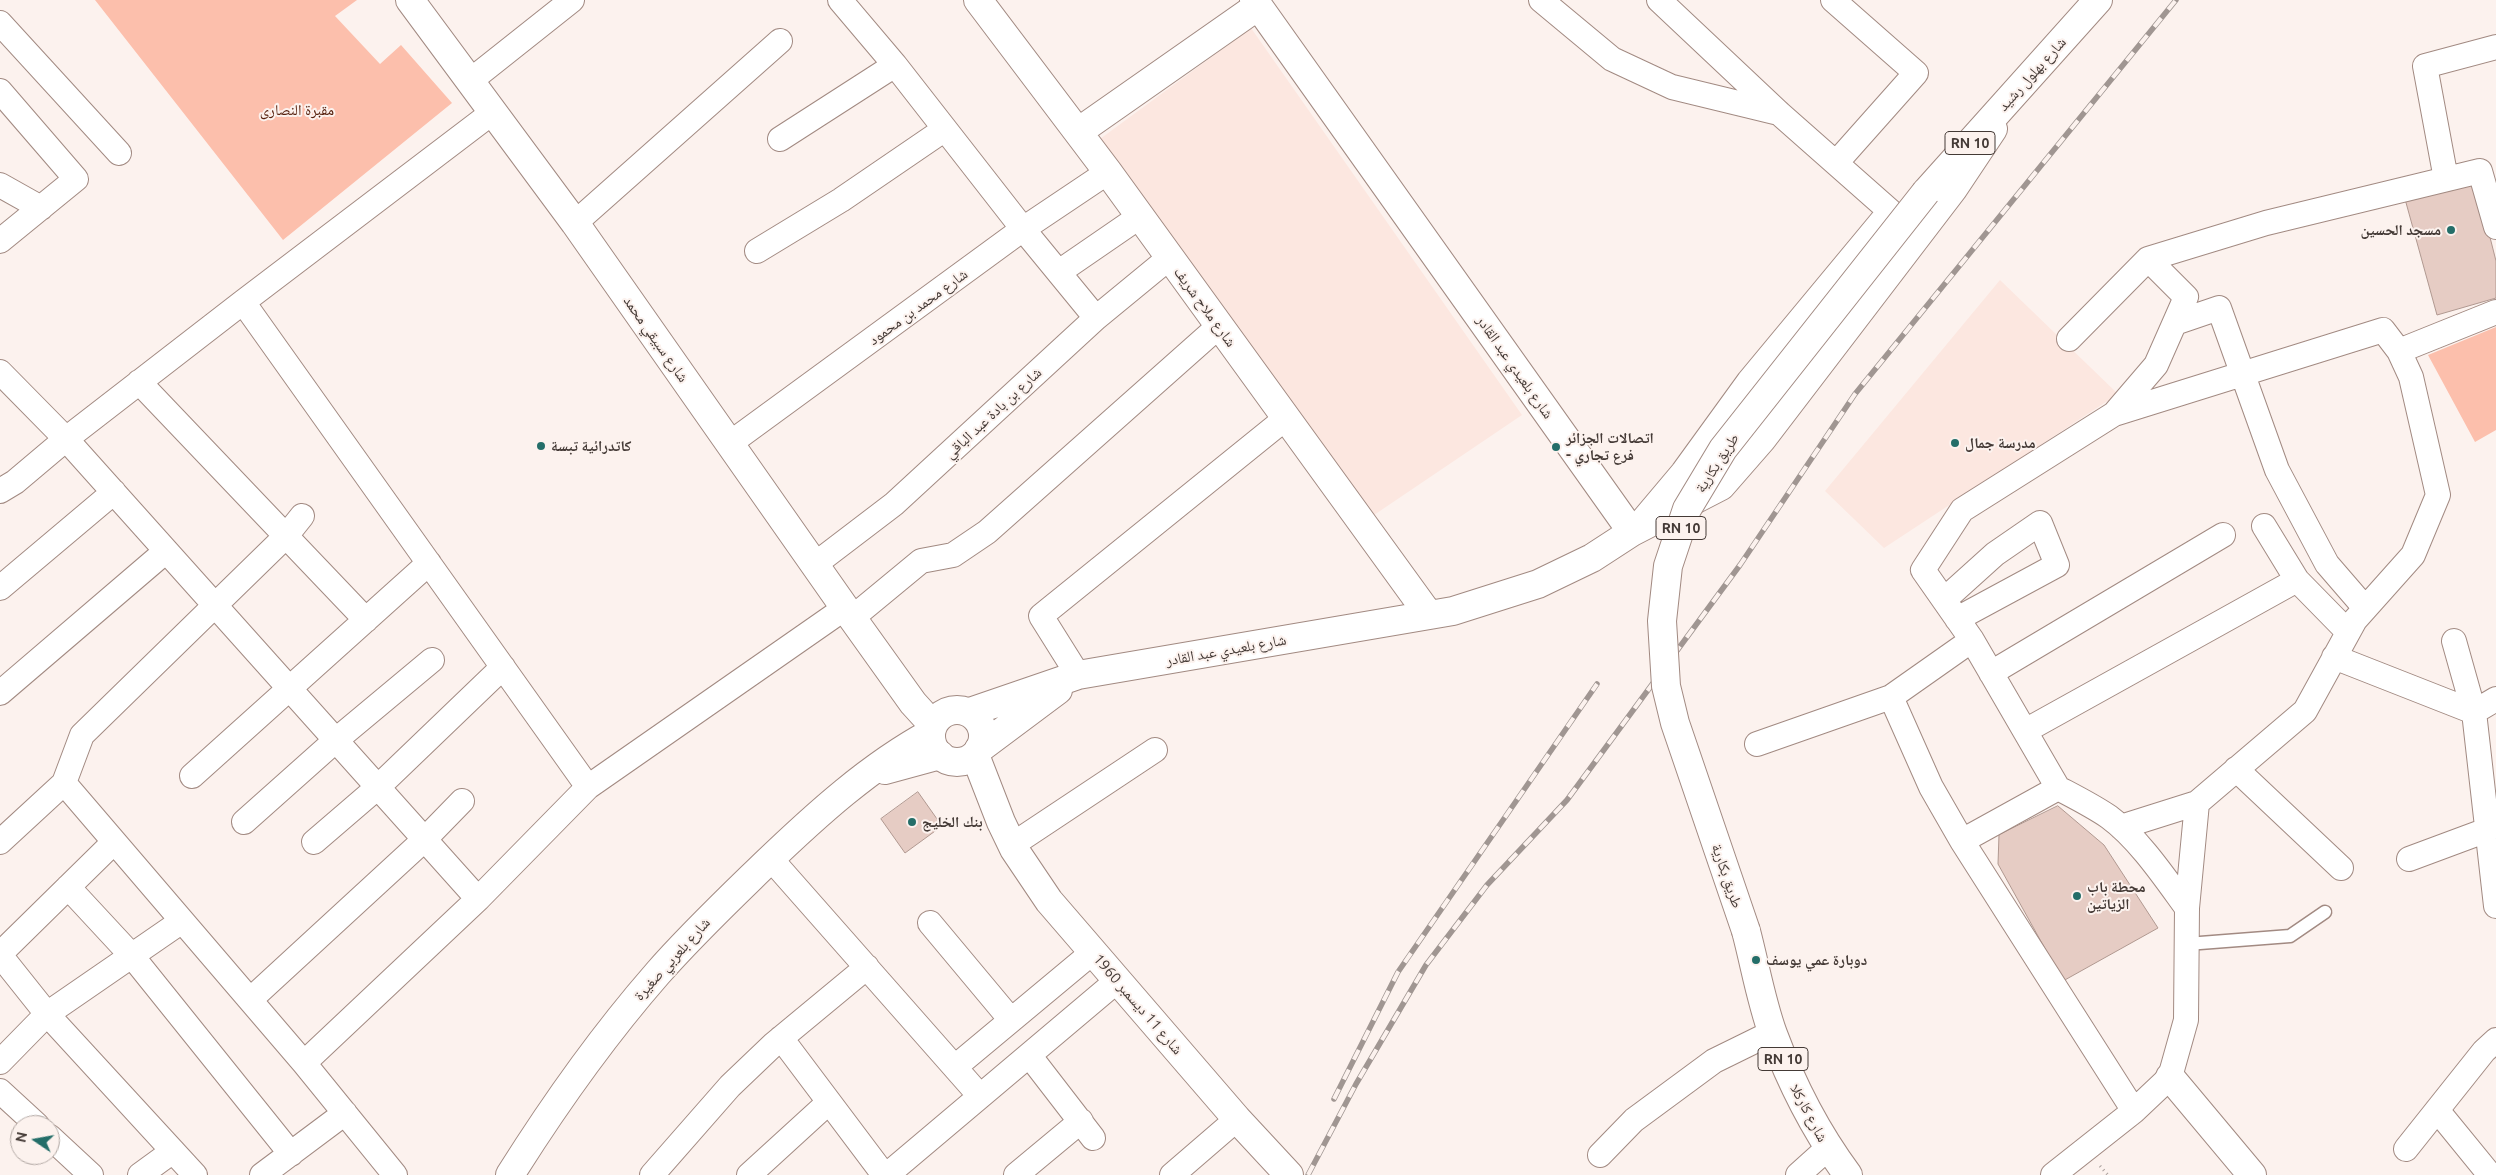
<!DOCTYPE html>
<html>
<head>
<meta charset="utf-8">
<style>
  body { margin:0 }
  #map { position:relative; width:2496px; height:1175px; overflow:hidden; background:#fcf2ee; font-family:Ubuntu,sans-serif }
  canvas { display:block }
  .north { position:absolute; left:10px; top:1115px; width:50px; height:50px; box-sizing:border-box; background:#fcf2ee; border:1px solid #b2a8a4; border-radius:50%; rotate:282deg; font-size:14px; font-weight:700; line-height:20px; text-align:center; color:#443a36 }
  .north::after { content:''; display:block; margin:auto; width:18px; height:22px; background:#246e69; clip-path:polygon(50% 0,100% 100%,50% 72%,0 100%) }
</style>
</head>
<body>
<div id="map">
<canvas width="2496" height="1175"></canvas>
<div class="north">N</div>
</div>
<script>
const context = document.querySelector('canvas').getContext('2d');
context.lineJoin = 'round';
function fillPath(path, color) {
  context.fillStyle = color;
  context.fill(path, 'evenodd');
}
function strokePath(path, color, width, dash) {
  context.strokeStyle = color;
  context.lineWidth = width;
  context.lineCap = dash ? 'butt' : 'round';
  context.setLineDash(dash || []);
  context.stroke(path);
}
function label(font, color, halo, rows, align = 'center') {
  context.font = font + ' Ubuntu,"Noto Naskh Arabic",sans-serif';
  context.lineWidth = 4;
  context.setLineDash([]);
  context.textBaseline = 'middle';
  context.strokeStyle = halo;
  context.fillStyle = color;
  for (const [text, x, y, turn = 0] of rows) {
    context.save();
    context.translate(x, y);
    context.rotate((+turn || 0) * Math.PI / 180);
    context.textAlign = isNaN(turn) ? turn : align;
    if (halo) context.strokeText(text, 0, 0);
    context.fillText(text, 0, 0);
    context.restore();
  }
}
const built = new Path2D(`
  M1251 28 1522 415 1374 515 1100 139Z
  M2000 280 2118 394 1884 548 1825 491Z`);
const green = new Path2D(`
  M95 0H357L335 16 380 64 401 45 452 103 283 240Z
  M2496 327V430L2475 442 2428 355Z`);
const building = new Path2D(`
  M2475 178 2496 261V298L2437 315 2405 199Z
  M918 792 942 826 905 853 881 819Z
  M2058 806 2104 845 2158 928 2063 981 1998 864 1999 835Z`);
const path = new Path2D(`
  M2100 1166 2108 1175`);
const lane = new Path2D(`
  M2187 944 2290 936 2325 912`);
const street = new Path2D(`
  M840 0 895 65 1023 229 1096 318
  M1541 0 1612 59 1672 87 1779 113
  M1833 0 1916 73 1836 163
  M0 23 119 153
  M470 81 572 0
  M0 91 76 179 0 241
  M780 139 895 65
  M2446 179 2425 66 2496 47
  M0 185 41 208
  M575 223 780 41
  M757 251 841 200 945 129
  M2148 259 2266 223 2480 171 2496 227
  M1059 272 1139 217
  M243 302 588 787
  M2175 323 2219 308 2277 470 2327 564 2365 608
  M2069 339 2148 259 2186 297 2156 365 2114 414
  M0 372 66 439 478 899
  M139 382 366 620
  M729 444 1023 229 1108 172
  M0 491 15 482 66 439 243 302 493 112
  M2264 526 2297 580
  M1635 529 1683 472 1749 381 1890 211 1779 113 1659 0
  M814 565 894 504 1096 318 1169 258
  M0 588 114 492
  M1944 600 1995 554 2040 523 2057 565 1957 619
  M852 618 921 561 953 555 987 532 1219 326
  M2454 641 2474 712 2496 906
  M2334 657 2474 712 2496 699
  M1991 673 2223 535
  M1078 675 1041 616 1286 418
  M0 693 166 551
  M2025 731 2297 580 2348 632
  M1757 744 1891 697
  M2236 769 2341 868
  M192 776 429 563
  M64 783 304 1063 395 1175
  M2058 788 1972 640 1923 570 1962 510 2114 414 2383 330 2399 351
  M244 822 336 740 432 660
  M2121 827 2197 803
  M1962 841 1931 787 1891 697 1972 640
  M0 842 64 783 82 735 286 536 302 516
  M314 842 378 787 503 667
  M1012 845 1155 750
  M771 859 980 1096
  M2409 859 2487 830
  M68 887 132 956 291 1154
  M930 923 1011 1020
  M0 954 114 842
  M0 955 47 1014 195 1175
  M250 1000 425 839 462 801
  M781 1038 884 1175
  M1029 1055 1093 1138
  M0 1062 47 1014 182 921
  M304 1063 478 899 588 787 845 608
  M955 1067 1093 952
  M0 1091 37 1125
  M2437 1110 2490 1175
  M2134 1111 1962 841 2058 788C2075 797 2093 806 2109 817 2139 839 2165 878 2187 908
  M50 1137 91 1175
  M2406 1149 2484 1051 2496 1040
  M1600 1155 1634 1120 1714 1061 1773 1032
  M140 1175 173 1151
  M262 1175 345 1113
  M652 1175 730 1086 774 1044 867 967
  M749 1175 829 1102
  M887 1175 1118 980
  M1016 1175 1081 1121
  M1172 1175 1237 1119
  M1798 1175 1828 1148
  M2053 1175 2134 1111 2170 1077 2186 1020 2187 908 2197 803 2305 711 2355 620 2413 555 2438 495 2411 377 2399 351 2496 312`);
const secondary = new Path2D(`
  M978 0 1108 172 1429 615
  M1078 132 1258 6
  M1632 532 1721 486 1762 439 1953 189 1993 129
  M970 712 1078 675 1453 611 1538 584 1592 558 1632 532 1254 0
  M979 749 1058 690
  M885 770 940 755
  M2170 1077 2252 1175
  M510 1175C554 1105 602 1037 657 974 691 935 728 900 765 864 816 815 870 766 931 733`);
const primary = new Path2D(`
  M410 0 575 223 845 608 913 703 933 725
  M1926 192 2098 0
  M931 736a26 26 0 1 1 52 0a26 26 0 1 1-52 0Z
  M975 755 1001 822 1014 849 1049 901 1237 1119 1289 1175
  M1746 931C1755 965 1761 1001 1773 1034 1792 1085 1816 1132 1848 1175`);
const rail = new Path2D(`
  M1334 1099 1398 972 1597 684
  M1308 1175 1356 1084 1426 965 1487 885 1567 800 1740 565 1855 394 2176 0`);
const primaryBridge = new Path2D(`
  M1746 931 1675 723 1666 686 1662 621 1668 566 1687 509 1723 449 1926 192`);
const markers = [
  [2451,230,5,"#246e69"],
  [1955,443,5,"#246e69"],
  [541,446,5,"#246e69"],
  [1556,447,5,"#246e69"],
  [912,822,5,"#246e69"],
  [2077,896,5,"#246e69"],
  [1756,960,5,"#246e69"]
];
const shields = [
  [1970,143,50],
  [1681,528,50],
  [1783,1059,50]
];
const shieldNames = [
  ["RN 10",1970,143],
  ["RN 10",1681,528],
  ["RN 10",1783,1059]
];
const streetNames = [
  ["شارع بهلول رشيد",2032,74,-48],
  ["شارع محمد بن محمود",918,307,-36],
  ["شارع ملاح شريف",1205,307,54],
  ["شارع سبيقي محمد",656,339,55],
  ["شارع بلعيدي عبد القادر",1515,367,55],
  ["شارع بن بادة عبد الباقي",993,413,-43],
  ["طريق بكارية",1717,463,-57],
  ["شارع بلعيدي عبد القادر",1226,650,-10],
  ["طريق بكارية",1727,876,71],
  ["شارع بلعربي صغيرة",672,959,-48],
  ["شارع 11 ديسمبر 1960",1138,1004,49],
  ["شارع كاركلا",1809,1113,62]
];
const parkNames = [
  ["مقبرة النصارى",297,110]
];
const poiNames = [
  ["مسجد الحسين",2441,230,"right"],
  ["اتصالات الجزائر",1566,438],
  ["- فرع تجاري",1566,455],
  ["مدرسة جمال",1965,443],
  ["كاتدرائية تبسة",551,446],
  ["بنك الخليج",922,822],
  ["محطة باب",2087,887],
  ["الزياتين",2087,904],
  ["دوبارة عمي يوسف",1766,960]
];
fillPath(built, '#fce7e0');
fillPath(green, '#fcbfac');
fillPath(building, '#e6ccc4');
strokePath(building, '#b09890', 1);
strokePath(lane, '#a28a82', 15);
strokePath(street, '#a28a82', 26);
strokePath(secondary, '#a28a82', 30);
strokePath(primary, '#a28a82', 30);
strokePath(path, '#aba19d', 3, [1, 4]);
strokePath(lane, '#fff', 12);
strokePath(street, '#fff', 24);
strokePath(secondary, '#fff', 28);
strokePath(primary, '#fff', 28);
strokePath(rail, '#a09692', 5.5);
strokePath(rail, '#fcf2ee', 4, [11]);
strokePath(primaryBridge, '#a28a82', 30, []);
strokePath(primaryBridge, '#fff', 28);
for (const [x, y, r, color] of markers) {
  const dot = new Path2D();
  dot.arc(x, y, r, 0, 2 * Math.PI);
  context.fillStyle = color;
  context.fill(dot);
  strokePath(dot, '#fcf2ee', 2);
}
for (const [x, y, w] of shields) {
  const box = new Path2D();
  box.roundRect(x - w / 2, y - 11.5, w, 23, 4);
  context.fillStyle = '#fcf2ee';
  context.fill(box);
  strokePath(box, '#443a36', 1);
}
label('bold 14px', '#443a36', null, shieldNames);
label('15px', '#443a36', '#fcf2ee', streetNames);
label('15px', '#56200d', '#fcf2ee', parkNames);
label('bold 15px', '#443a36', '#fcf2ee', poiNames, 'left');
</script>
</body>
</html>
